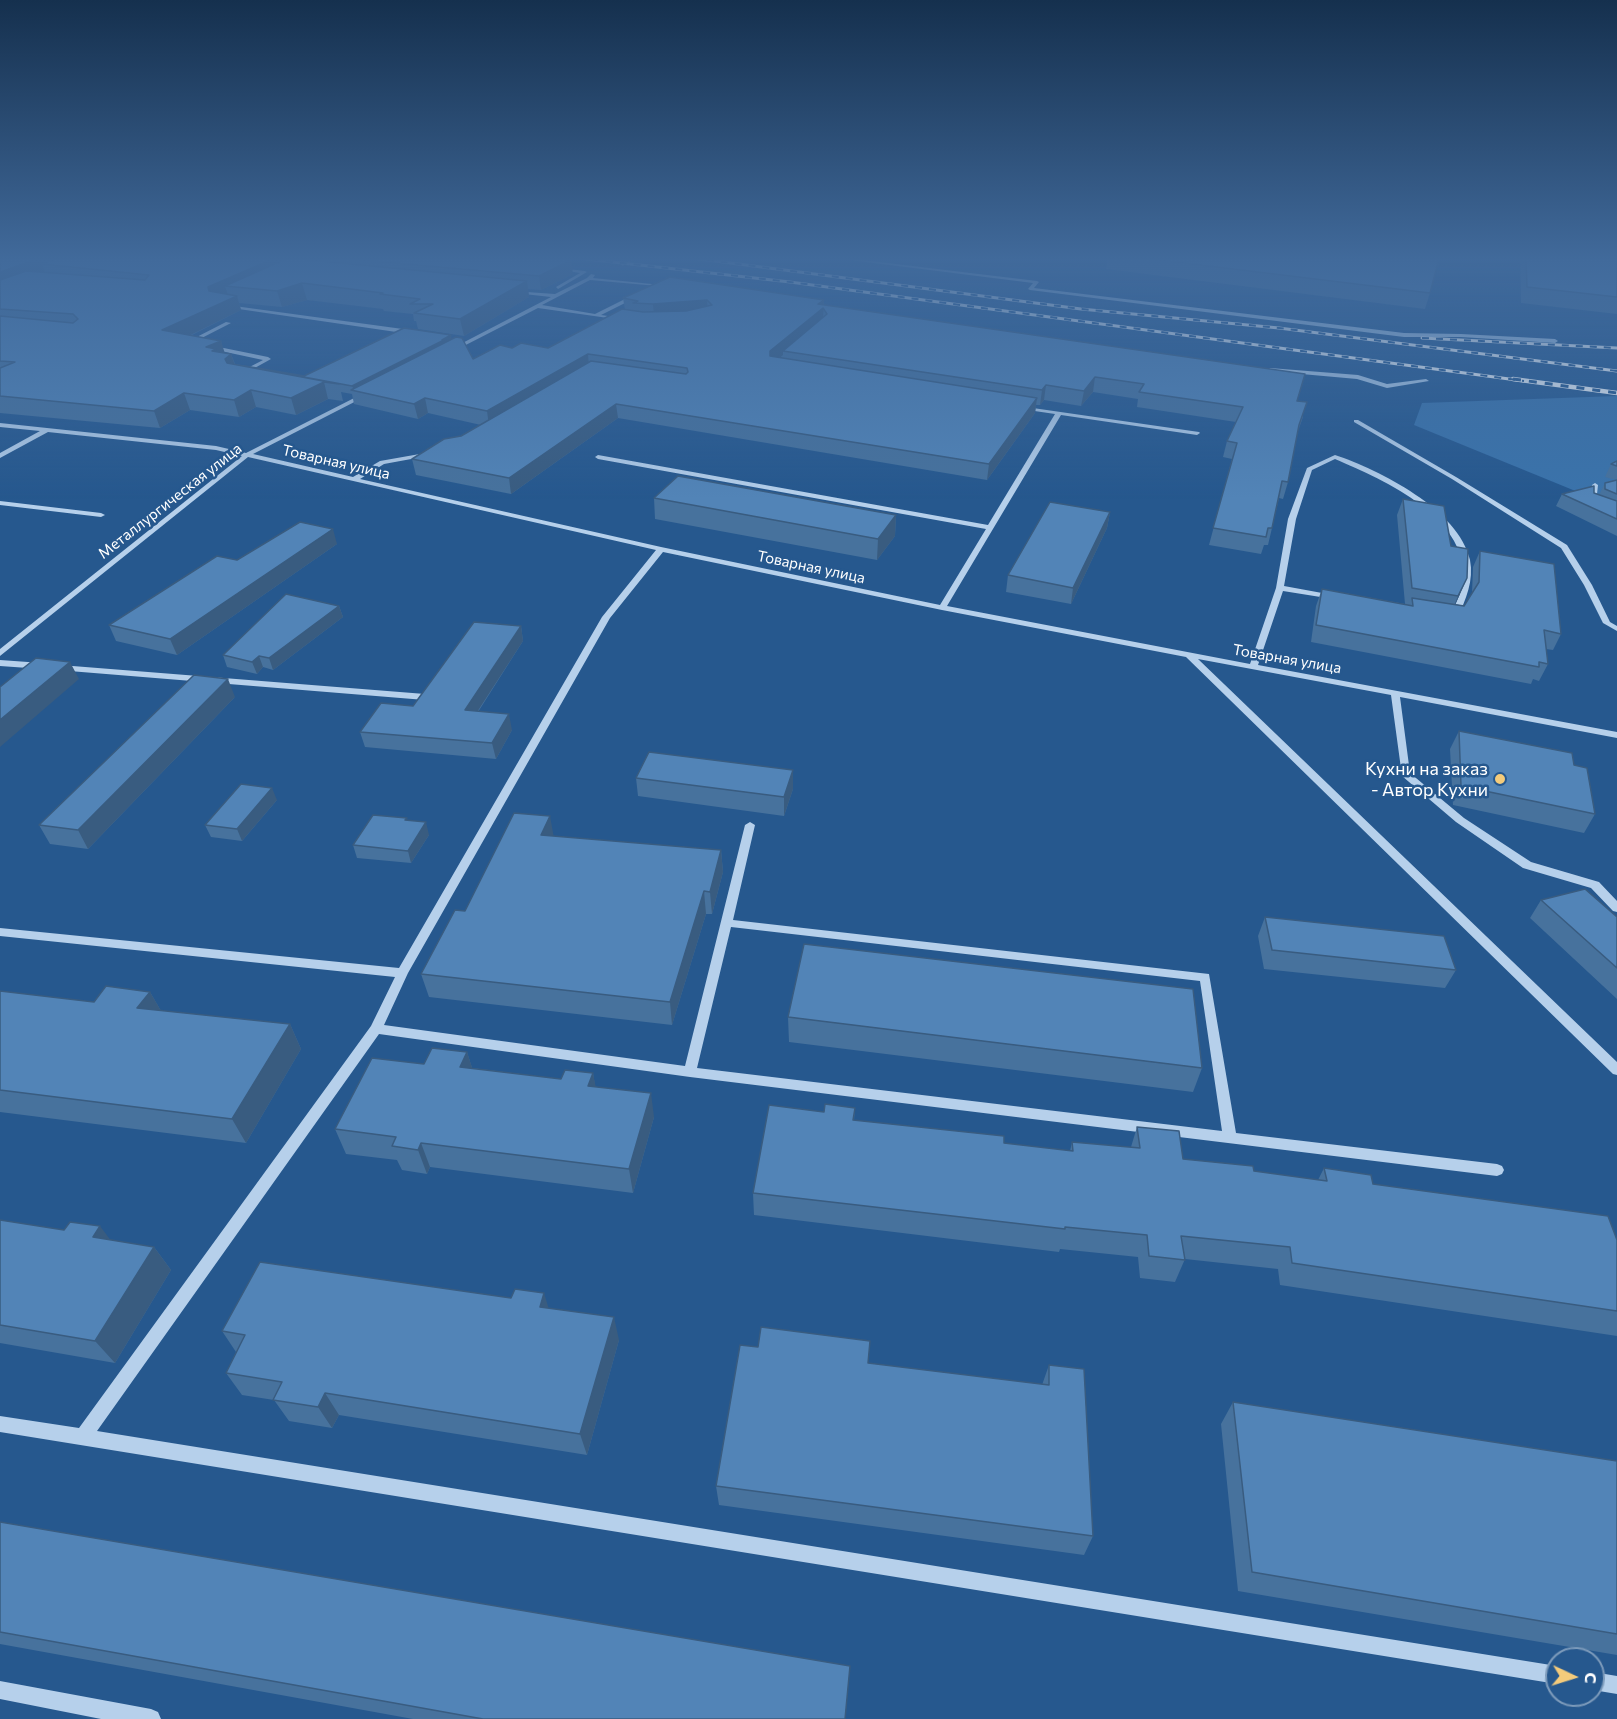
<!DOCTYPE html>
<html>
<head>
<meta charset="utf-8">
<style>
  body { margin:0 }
  #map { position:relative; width:1617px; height:1719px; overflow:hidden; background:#26588e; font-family:Commissioner,sans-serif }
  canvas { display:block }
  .north { position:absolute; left:1545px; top:1647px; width:60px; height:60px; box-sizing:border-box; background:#26588e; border:2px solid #7d9bbb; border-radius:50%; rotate:94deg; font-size:16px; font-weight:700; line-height:24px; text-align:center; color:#fff }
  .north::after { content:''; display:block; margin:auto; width:21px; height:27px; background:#f4cb7b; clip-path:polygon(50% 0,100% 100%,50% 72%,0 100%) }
</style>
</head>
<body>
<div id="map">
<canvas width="1617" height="1719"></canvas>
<div class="north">С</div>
</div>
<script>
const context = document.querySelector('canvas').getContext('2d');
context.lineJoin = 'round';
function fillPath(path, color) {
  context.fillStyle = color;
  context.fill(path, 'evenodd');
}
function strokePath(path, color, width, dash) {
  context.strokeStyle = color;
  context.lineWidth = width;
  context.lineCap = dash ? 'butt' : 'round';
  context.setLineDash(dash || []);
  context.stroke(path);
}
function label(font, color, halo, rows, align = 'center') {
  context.font = font + ' Commissioner,sans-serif';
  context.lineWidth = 5;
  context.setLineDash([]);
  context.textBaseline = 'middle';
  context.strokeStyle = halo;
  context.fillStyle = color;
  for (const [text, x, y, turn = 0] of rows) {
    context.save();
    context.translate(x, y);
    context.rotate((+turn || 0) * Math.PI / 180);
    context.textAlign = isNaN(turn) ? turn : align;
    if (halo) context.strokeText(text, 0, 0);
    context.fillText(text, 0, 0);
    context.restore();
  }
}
const green = new Path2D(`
  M1617 396V508L1414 425 1422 403Z`);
const path = new Path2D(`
  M622 265 636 258`);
const minor = new Path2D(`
  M834 258H846L1037 281 1039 282 1034 288 1404 333 1461 334 1555 339 1558 341 1555 343 1461 337H1404L1030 290 1028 289 1033 283Z
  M559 268 585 271 587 272 558 289 556 287 580 273 561 270Z
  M591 274 595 275 593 278 671 286 669 287 590 280 542 305 595 314 631 296H635V298L601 315 622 318V320L538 308 454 351 449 350 551 297 515 293 513 291 555 294 587 278Z
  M227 305 410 330 413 332 410 334 225 307Z
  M226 322 231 323 190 344 185 343Z
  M209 345 268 357 271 359 242 375 239 373 240 372 263 360 207 348Z
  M1270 368 1358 375 1387 384 1426 379 1429 381 1387 388 1357 379 1268 371 1267 370Z
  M366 392 368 393V395L253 454 353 477 380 461 431 452 434 454 433 455 384 464 360 479 661 547 940 605 986 529 598 459 595 457 598 455 988 525 1055 414 1021 409 1018 407 1019 406 1199 432 1200 433 1197 435 1061 415 947 606 1250 664 1276 588 1288 519 1307 468 1335 455C1380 470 1459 510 1470 560 1474 580 1466 600 1457 618H1451L1450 616C1454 607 1460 596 1462 586 1474 519 1384 480 1335 459L1312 470 1296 519 1284 586 1333 595 1337 597 1333 599 1283 591 1258 665 1617 732V738L1400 697 1410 773 1464 818 1531 862 1599 882 1617 901V912L1613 911 1591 888 1523 868 1456 822 1402 776 1391 695 1198 659 1617 1062V1075L1613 1074 1186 657 942 610 663 552 610 618 408 973 384 1025 685 1066 745 825 750 822 755 825 733 920 1209 974 1236 1133 1497 1164 1502 1166 1504 1170 1502 1174 1497 1176 690 1077 379 1034 97 1431 1557 1666V1684L0 1432V1416L79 1428 371 1026 395 977 0 936V928L399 968 602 617 656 550 248 457 0 656V649L242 456 216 450 48 432 0 458V453L40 431 0 427V423L216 446 246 453ZM731 927 1200 981 1222 1131 697 1068Z
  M1354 420H1358L1456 477 1567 545 1592 585 1610 622 1617 626V631L1603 623 1584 585 1561 548 1452 479 1354 422Z
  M1595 483 1598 485 1596 503 1617 511V515L1589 504 1592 485Z
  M0 501 101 513 105 515 101 517 0 505Z
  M0 660 42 663 46 666 42 669 0 666Z
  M60 665 425 694 429 697 425 700 57 670 56 668Z
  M1593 1672 1617 1676V1694L1593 1690Z
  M0 1681 151 1709 158 1712 161 1719H101L0 1699Z`);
const railFar1 = new Path2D(`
  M578 258 790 282 1524 381
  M693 258 1081 309 1279 328 1617 371
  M1422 338 1617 348`);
const rail = new Path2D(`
  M1513 379 1617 393`);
const wall = new Path2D(`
  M0 258H552L573 274 541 290 528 289 529 297 464 336 418 329 416 321H414L413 314 384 311 383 309 307 300 282 307 239 303 241 310 190 336 221 341 224 353 231 354 235 364 304 376 452 339 473 359 512 348H548L625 310 623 298 824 300V305L1297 401 1303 417 1298 431 1288 482 1283 499 1279 498 1272 528 1268 545H1264L1261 554 1209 545 1232 459 1223 457 1227 441 1236 422 1137 407 1138 399 1093 392 1081 406 1044 400 1040 405H1036L1035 413 987 480 618 418 511 494 416 475 412 459 461 436 481 425 428 413 418 419 354 404 352 394 341 392 343 401 328 399 296 415 256 407 239 417 190 410 160 428 0 413Z
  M1108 258H1439L1430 293 1425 309 1106 269Z
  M1520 258H1617V314L1521 303Z
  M1617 461V536L1556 506 1562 494 1594 493 1599 495 1605 483 1616 480 1605 477 1611 464Z
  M654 498 896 515 895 536 877 560 655 519Z
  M1403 499 1460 594 1455 604 1464 606 1472 593 1473 567 1480 551 1561 634 1553 650 1546 649 1548 664 1539 681 1533 679 1531 684 1311 642 1316 606 1322 589 1405 604 1397 515Z
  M1110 512 1107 528 1071 604 1006 592 1008 575Z
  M337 544 177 655 116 641 109 625 237 560Z
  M339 606 343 617 273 670 263 667 257 674 227 667 223 655Z
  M521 626 523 641 478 712 512 730 496 759 365 747 360 732 413 706Z
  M235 697 88 849 50 844 39 825Z
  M1459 731 1595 814 1584 833 1453 805 1450 749Z
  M793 770V789L784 816 638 796 636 778Z
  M277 800 242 841 211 837 205 825Z
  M407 820 429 835 411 863 357 858 353 845Z
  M554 836 721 850 723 872 712 914H706L672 1025 429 997 421 974 465 911Z
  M1541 900 1617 917V999L1530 918Z
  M1265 917 1456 970 1445 988 1264 969 1258 936Z
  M0 991 94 1002 150 992 161 1011 290 1024 301 1049 246 1143 0 1112Z
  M788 1017 1202 1068 1193 1092 789 1042Z
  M467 1052 472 1068 561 1079 593 1073 595 1086 654 1117 633 1193 430 1167 427 1174 402 1170 397 1160 346 1154 335 1129 424 1064Z
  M855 1108 854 1120 1004 1143 1070 1151 1072 1142 1131 1147 1137 1127 1183 1159 1254 1171 1318 1180 1324 1168 1373 1184 1617 1240V1336L1280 1285 1278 1269 1185 1259 1175 1282 1140 1278 1138 1257 1060 1249 1059 1252 754 1215 753 1193 824 1112Z
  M0 1220 110 1240 154 1247 171 1270 115 1363 0 1343Z
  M549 1308 619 1340 587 1455 339 1415 332 1428 289 1421 274 1400 242 1395 226 1373 236 1352 222 1331Z
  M868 1363 1042 1385 1049 1365 1093 1536 1084 1555 719 1505 716 1486Z
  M1233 1402 1617 1461V1655L1238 1591 1221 1424Z
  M0 1522 845 1719H413L0 1644Z`);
const shadedWall = new Path2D(`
  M40 258H83L42 264 45 272 0 289V272Z
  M275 258H288L225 286 228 295 209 291 208 287Z
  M571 260 573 274 541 290 539 276Z
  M527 281 529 297 464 336 460 319Z
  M302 283 307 300 282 307 277 291Z
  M237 296 241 310 168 346 162 330Z
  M707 300 708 313 654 317 653 304Z
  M824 300 823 321 783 351V355L771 365 770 351 818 304Z
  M451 335 452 343 354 390 352 386Z
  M221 341 226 357 206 347Z
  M231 354 237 371 231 375 225 359Z
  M588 354 589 368 489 426 487 411Z
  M1095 377 1093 392 1081 406 1084 391Z
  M324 382 328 399 296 415 291 398Z
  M1046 385 1044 400 1040 405 1042 390Z
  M251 390 256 407 239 417 234 400Z
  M184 393 190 410 160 428 154 411Z
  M425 398 428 413 418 419 414 404Z
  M1037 398 1035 413 987 480 989 464Z
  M616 404 618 418 511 494 509 478Z
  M1110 512 1107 528 1071 604 1073 588Z
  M896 515 895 536 877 560 878 539Z
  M333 529 337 544 177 655 170 639Z
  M1467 578 1460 594 1451 613 1458 596Z
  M339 606 343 617 273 670 269 658Z
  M521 626 523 641 468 726 465 710Z
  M259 656 263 667 257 674 252 662Z
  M70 662 79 679 0 747V720Z
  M228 679 235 697 88 849 78 830Z
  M509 714 512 730 496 759 492 743Z
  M793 770V789L784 816V797Z
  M272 788 277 800 242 841 237 829Z
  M550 816 554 838 541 835Z
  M426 822 429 835 411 863 408 851Z
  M721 850 723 872 712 914 710 892Z
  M704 891 706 914 672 1025 670 1002Z
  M150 992 164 1016 137 1008Z
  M290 1024 301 1049 246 1143 232 1119Z
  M467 1052 475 1077 460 1067Z
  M593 1073 598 1098 588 1086Z
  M651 1093 654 1117 633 1193 629 1169Z
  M421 1143 430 1167 427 1174 418 1150Z
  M100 1226 118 1250 93 1237Z
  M154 1247 171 1270 115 1363 95 1341Z
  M544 1293 551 1316 540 1307Z
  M614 1317 619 1340 587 1455 580 1434Z
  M325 1393 339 1415 332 1428 318 1407Z`);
const building = new Path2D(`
  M0 258H40L0 272Z
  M59 258H275L208 287 209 291 237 296 162 330 221 341 206 347 216 349 212 351 231 354 225 359 227 363 339 384 324 382 291 398 251 390 234 400 184 393 154 411 0 396V368L15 362 0 361V316L73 323 78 319 73 314 0 309V280L26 271 145 280 149 275 42 264Z
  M288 258 527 281 460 319 414 313 433 304H410L420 299 380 294 383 293 302 283 277 291 225 286Z
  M339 258H552L571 260 539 276Z
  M1143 258H1439L1430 293Z
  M1526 258H1617V297L1527 287Z
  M670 277 824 300 818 304 1305 374 1297 401 1307 402 1299 425 1288 482 1282 481 1272 528H1268L1266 537 1213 528 1237 443 1227 441 1243 407 1139 392 1144 384 1095 377 1084 391 1046 385 1042 390 783 351 827 314 823 308 770 351V356L1037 398 989 464 616 404 509 478 412 459 444 439 461 436 591 361 686 374 688 372 687 368 588 354 487 411 425 398 414 404 351 390 456 337 462 338 473 359 500 345 512 348 521 343 548 348 622 309 643 312 686 311 712 305 707 300 653 304 633 303 638 301 623 298Z
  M404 328 451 335 442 340H444L352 386 245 366 304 376Z
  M1617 461V466L1611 464Z
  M678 476 896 515 878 539 654 498Z
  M1617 480V494L1605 489V483Z
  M1594 486V493L1617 501V519L1562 494Z
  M1403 499 1444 506 1451 546 1468 549 1467 578 1458 596 1412 588Z
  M1050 502 1110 512 1073 588 1008 575Z
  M300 522 333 529 170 639 109 625 217 556 237 560Z
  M1480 551 1554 564 1561 634 1544 630 1548 664 1539 662V667L1316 625 1322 589 1413 606 1412 598 1464 606 1479 582Z
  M286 594 339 606 269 658 259 656 252 662 223 655Z
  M474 622 521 626 465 710 509 714 492 743 360 732 381 703 413 706Z
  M36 658 70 662 0 720V687Z
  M194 675 228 679 78 830 39 825Z
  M1459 731 1572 753 1574 765 1587 768 1595 814 1461 786Z
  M649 752 793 770 784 797 636 778Z
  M241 784 272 788 237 829 205 825Z
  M514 813 550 816 541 835 721 850 710 892 704 891 670 1002 421 974 455 910 465 911Z
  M373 815 407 818 405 820 426 822 408 851 353 845Z
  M1585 889 1617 917V968L1541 900Z
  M1265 917 1444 936 1456 970 1272 950Z
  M804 944 1193 989 1202 1068 788 1017Z
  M106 986 150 992 137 1008 290 1024 232 1119 0 1090V991L94 1002Z
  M432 1048 467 1052 460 1067 561 1079 565 1070 593 1073 588 1086 651 1093 629 1169 421 1143 418 1150 392 1146 396 1137 335 1129 372 1058 424 1064Z
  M825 1104 855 1108 853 1120 1004 1136V1143L1073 1151 1072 1142 1140 1148 1137 1127 1179 1131 1183 1159 1253 1166 1254 1171 1327 1181 1324 1168 1371 1175 1373 1184 1608 1216 1617 1240V1311L1292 1263 1290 1247 1181 1236 1185 1260 1149 1256 1147 1235 1065 1227V1229L753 1193 769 1105 824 1112Z
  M0 1220 64 1230 70 1222 100 1226 93 1237 154 1247 95 1341 0 1325Z
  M260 1262 511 1298 515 1289 544 1293 540 1307 614 1317 580 1434 325 1393 318 1407 273 1400 282 1382 226 1373 245 1335 222 1331Z
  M761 1327 870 1341 868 1363 1049 1385V1365L1084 1369 1093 1536 716 1486 740 1345 758 1347Z
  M1233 1402 1617 1461V1634L1252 1572Z
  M0 1522 850 1666 845 1719H483L0 1632Z`);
const markers = [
  [1500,779,6,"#f4cb7b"]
];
const farStreetnames = [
  ["Товарная улица",336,462,13],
  ["Металлургическая улица",170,501,-38],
  ["Товарная улица",811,567,12],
  ["Товарная улица",1287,659,10]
];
const poiNames = [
  ["Кухни на заказ",1488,769],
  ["- Автор Кухни",1488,790]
];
fillPath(green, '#3a73ab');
strokePath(path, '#b6d0eb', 1.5, [1.5, 2]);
fillPath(minor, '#b6d0eb');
strokePath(railFar1, '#fff', 3);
strokePath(rail, '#fff', 4.5);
strokePath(railFar1, '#26588e', 2, [7]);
strokePath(rail, '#26588e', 3, [8]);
fillPath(wall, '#47729d');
fillPath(shadedWall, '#395c80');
fillPath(building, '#5284b7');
strokePath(building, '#395c80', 1.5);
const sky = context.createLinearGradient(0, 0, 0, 499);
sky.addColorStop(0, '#15304e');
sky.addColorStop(0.52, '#416a9b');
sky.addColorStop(1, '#416a9b00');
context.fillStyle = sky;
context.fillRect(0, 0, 1617, 499);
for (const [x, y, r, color] of markers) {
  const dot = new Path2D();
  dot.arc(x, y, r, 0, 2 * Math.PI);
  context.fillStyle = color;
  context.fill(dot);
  strokePath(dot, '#26588e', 2);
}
label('15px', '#fff', '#26588e', farStreetnames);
label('18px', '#fff', '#26588e', poiNames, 'right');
</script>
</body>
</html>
